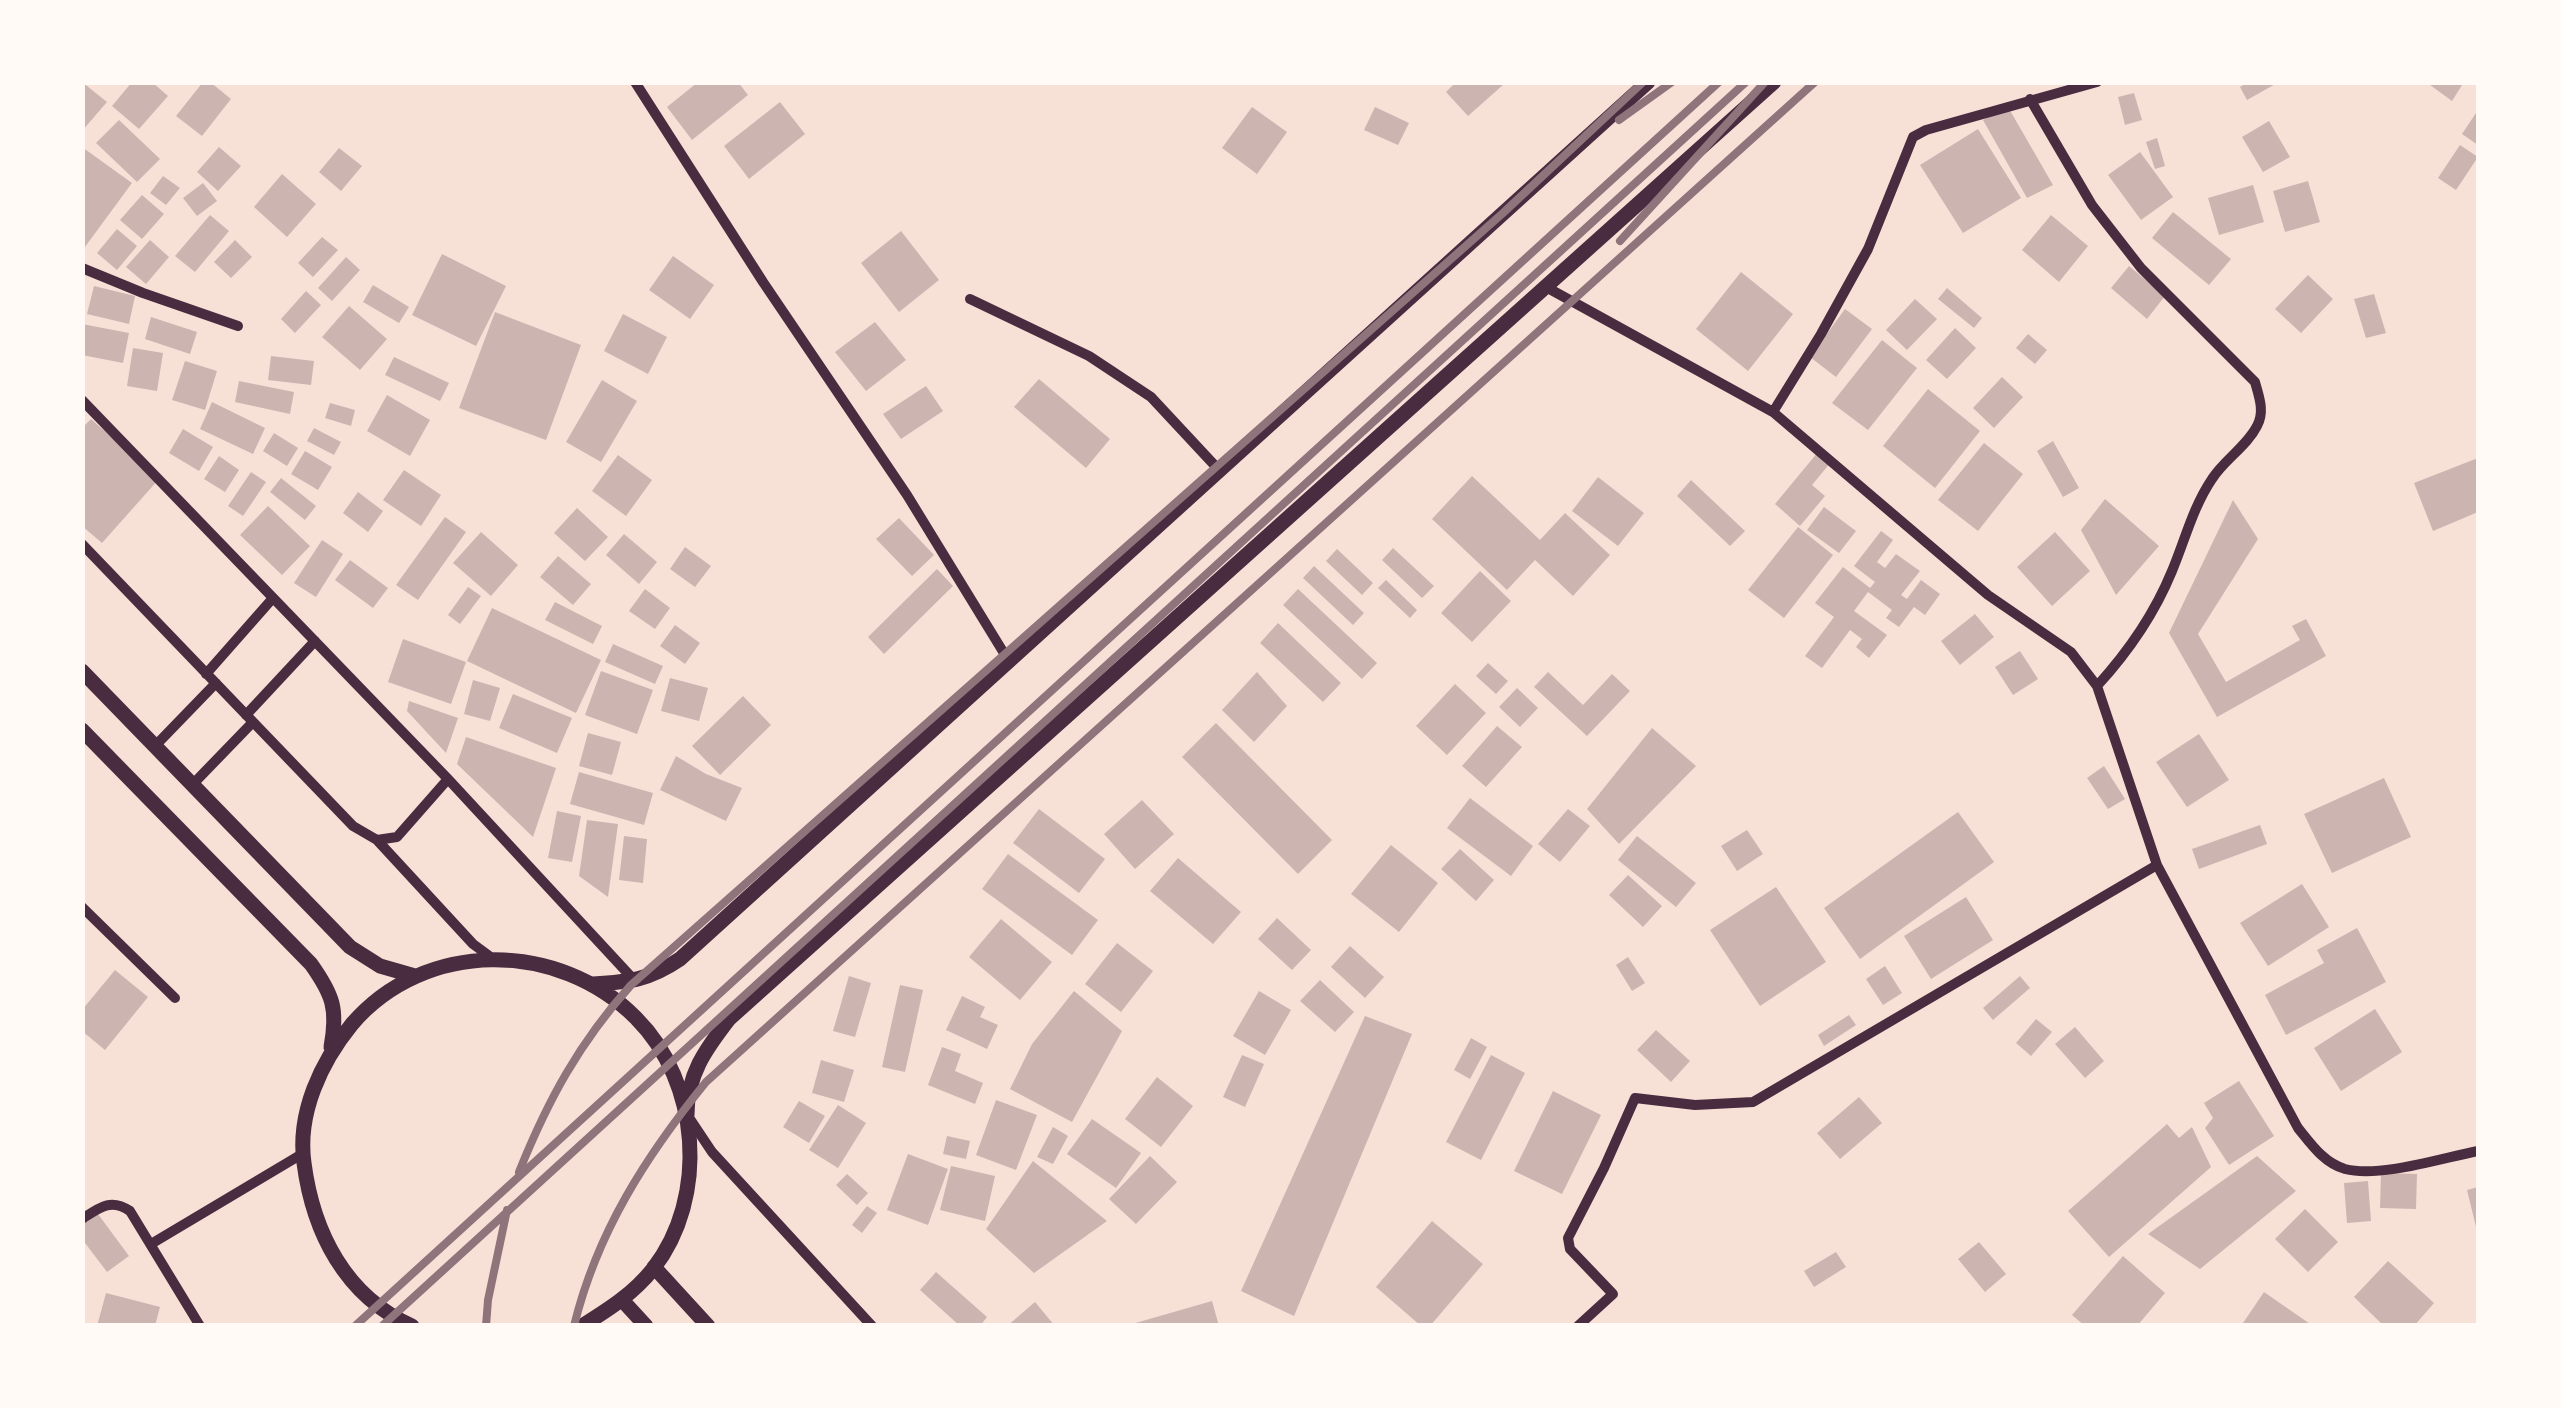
<!DOCTYPE html>
<html>
<head>
<meta charset="utf-8">
<style>
  body { margin:0 }
  #map { position:relative; width:2561px; height:1408px; overflow:hidden; background:#f7e1d7; font-family:"Nunito Sans",sans-serif }
  canvas { display:block }
  .frame { position:absolute; inset:0; border:85px solid #fffaf5; pointer-events:none }
</style>
</head>
<body>
<div id="map">
<canvas width="2561" height="1408"></canvas>
<div class="frame"></div>
</div>
<script>
const context = document.querySelector('canvas').getContext('2d');
context.lineJoin = 'round';
function fillPath(path, color) {
  context.fillStyle = color;
  context.fill(path, 'evenodd');
}
function strokePath(path, color, width, dash) {
  context.strokeStyle = color;
  context.lineWidth = width;
  context.lineCap = dash ? 'butt' : 'round';
  context.setLineDash(dash || []);
  context.stroke(path);
}
const building = new Path2D(`
  M82 82 107 102 82 131Z
  M132 82H152L168 96 139 129 112 106Z
  M203 82H210L231 99 202 136 176 116Z
  M698 82H738L748 95 692 140 667 107Z
  M1456 82H1501L1503 85 1468 116 1446 92Z
  M2248 82H2279L2247 100 2240 87Z
  M2426 82H2464L2452 101Z
  M2134 93 2142 120 2125 125 2118 97Z
  M780 102 805 134 749 179 724 146Z
  M1252 107 1287 132 1257 174 1222 148Z
  M1375 107 1409 123 1398 145 1364 130Z
  M2008 107 2053 185 2027 198 1983 120Z
  M2478 110V145L2462 134Z
  M119 120 160 159 137 182 96 143Z
  M2269 121 2290 157 2263 172 2242 137Z
  M1978 129 2021 198 1963 233 1920 165Z
  M2157 138 2165 166 2155 169 2146 142Z
  M2460 145 2478 157 2456 190 2438 178Z
  M82 147 132 183 82 251Z
  M219 147 241 166 218 191 197 172Z
  M339 148 362 166 341 191 319 172Z
  M2140 152 2173 197 2141 220 2108 175Z
  M282 174 316 204 287 237 254 207Z
  M163 176 180 188 166 205 150 193Z
  M2308 181 2320 222 2285 232 2273 191Z
  M203 183 217 201 197 216 183 198Z
  M2253 185 2264 222 2219 235 2208 198Z
  M142 195 164 214 142 239 120 220Z
  M2173 212 2231 259 2209 285 2152 238Z
  M210 215 229 231 195 272 175 256Z
  M2051 215 2088 246 2059 282 2022 250Z
  M117 229 137 246 117 270 97 253Z
  M901 231 939 280 899 312 861 263Z
  M322 237 338 250 313 277 298 263Z
  M150 240 169 257 146 284 126 267Z
  M235 240 252 257 231 278 214 262Z
  M442 254 506 286 476 346 412 315Z
  M673 256 714 285 690 319 649 290Z
  M346 257 360 270 332 301 318 288Z
  M2129 266 2165 296 2147 319 2111 288Z
  M1741 272 1793 314 1748 371 1696 329Z
  M2308 275 2333 299 2301 333 2275 309Z
  M373 285 409 307 399 323 363 302Z
  M94 286 135 296 129 324 87 314Z
  M1947 288 1982 318 1974 328 1938 299Z
  M306 291 321 305 295 333 281 319Z
  M2374 294 2386 333 2366 338 2354 299Z
  M1915 299 1937 319 1907 350 1886 330Z
  M349 306 387 339 360 370 322 337Z
  M1845 309 1872 329 1836 377 1810 357Z
  M495 312 581 345 546 440 459 408Z
  M623 314 667 337 648 374 604 351Z
  M151 317 197 332 190 354 145 339Z
  M875 322 906 360 866 391 835 352Z
  M82 324 129 333 123 363 82 355Z
  M1955 328 1976 348 1947 379 1926 360Z
  M2028 334 2047 350 2035 364 2016 348Z
  M1882 340 1917 368 1868 430 1832 403Z
  M133 348 163 353 157 391 127 386Z
  M271 356 314 361 311 385 268 380Z
  M394 357 449 383 440 401 385 375Z
  M185 361 217 371 205 410 172 400Z
  M2002 377 2023 397 1994 428 1973 408Z
  M1039 379 1110 439 1086 468 1014 407Z
  M602 380 637 401 601 462 566 442Z
  M239 381 294 392 290 414 235 402Z
  M926 386 943 411 901 439 883 414Z
  M1928 389 1980 431 1935 488 1883 446Z
  M387 395 430 420 410 456 367 431Z
  M212 402 265 428 253 454 200 429Z
  M330 403 355 410 351 426 325 418Z
  M91 419 159 479 102 543 82 526V428Z
  M314 428 341 442 334 455 307 441Z
  M183 429 213 447 199 471 169 453Z
  M274 433 298 448 287 466 263 451Z
  M2053 441 2079 488 2063 497 2037 451Z
  M1984 443 2023 474 1978 531 1938 500Z
  M305 451 332 467 318 490 291 474Z
  M1818 452 1831 462 1812 485 1825 496 1800 526 1775 504Z
  M618 455 652 480 626 516 592 491Z
  M219 456 239 470 225 492 204 479Z
  M2478 458V512L2433 531 2414 483Z
  M404 470 441 495 421 526 383 500Z
  M251 472 266 482 243 516 228 506Z
  M1472 476 1540 540 1565 513 1610 555 1573 596 1535 560 1507 590 1432 519Z
  M1598 477 1644 513 1618 546 1572 511Z
  M281 478 316 506 305 520 270 492Z
  M1691 480 1745 531 1730 546 1677 496Z
  M358 492 383 511 368 532 343 513Z
  M2105 499 2159 546 2116 595 2081 530Z
  M2233 500 2258 539 2198 634 2226 682 2300 640 2292 626 2306 619 2326 656 2217 717 2169 633Z
  M268 506 310 546 282 575 240 535Z
  M1824 507 1856 531 1839 553 1807 530Z
  M577 508 608 537 585 561 554 533Z
  M445 517 466 532 418 600 396 585Z
  M899 518 934 555 912 576 876 539Z
  M1798 527 1833 555 1784 618 1748 590Z
  M1881 531 1893 540 1877 562 1885 568 1896 554 1920 571 1901 595 1907 599 1921 580 1940 594 1925 615 1914 607 1899 627 1886 618 1892 610 1868 592 1854 611 1887 635 1869 658 1856 647 1862 639 1850 630 1822 668 1805 656 1834 617 1815 603 1843 567 1870 588 1875 582 1854 566Z
  M481 532 518 565 491 596 453 563Z
  M2055 532 2090 571 2052 606 2017 567Z
  M624 534 657 562 639 584 606 555Z
  M322 540 343 554 316 597 294 583Z
  M685 547 711 566 695 587 670 569Z
  M1393 548 1434 586 1422 598 1382 560Z
  M1337 549 1373 583 1362 595 1326 561Z
  M558 556 591 584 573 605 540 577Z
  M350 560 388 588 373 608 335 580Z
  M1314 566 1364 613 1353 625 1303 578Z
  M937 569 953 586 884 654 868 637Z
  M1480 571 1511 601 1472 642 1441 613Z
  M1386 580 1417 610 1410 618 1378 588Z
  M468 587 481 596 460 624 448 615Z
  M645 589 670 608 655 629 629 611Z
  M1298 589 1377 663 1362 679 1283 605Z
  M555 602 602 626 593 644 545 620Z
  M492 608 601 660 576 713 467 661Z
  M1975 614 1994 637 1960 665 1941 641Z
  M1278 623 1341 683 1323 702 1260 643Z
  M675 625 700 643 685 664 660 646Z
  M403 639 466 662 451 704 388 682Z
  M613 644 663 666 655 684 605 662Z
  M2020 651 2038 679 2013 695 1995 667Z
  M1488 663 1508 681 1496 694 1476 676Z
  M601 671 653 690 637 734 585 715Z
  M1257 672 1287 706 1254 742 1222 710Z
  M1548 672 1583 705 1612 674 1630 691 1587 736 1534 687Z
  M670 678 708 688 699 721 661 711Z
  M473 680 500 688 490 721 464 714Z
  M1455 684 1486 713 1447 755 1416 726Z
  M1517 688 1538 708 1520 727 1499 707Z
  M513 694 572 718 557 753 499 728Z
  M743 696 771 725 720 775 692 746Z
  M409 701 458 718 446 753 407 711Z
  M1216 723 1332 840 1298 874 1182 757Z
  M1497 726 1522 747 1486 787 1462 766Z
  M1652 728 1696 766 1619 844 1587 809Z
  M588 733 621 742 612 775 579 766Z
  M2199 734 2229 780 2187 807 2156 762Z
  M466 737 556 768 533 837 457 764Z
  M676 756 706 774 742 788 726 821 660 790Z
  M2104 766 2125 799 2108 809 2087 778Z
  M579 772 653 793 644 825 570 804Z
  M2384 778 2411 837 2332 873 2304 814Z
  M1470 798 1533 846 1511 876 1447 828Z
  M1142 800 1174 834 1135 869 1104 834Z
  M1039 809 1105 859 1079 893 1013 843Z
  M1568 809 1590 826 1560 862 1538 844Z
  M557 811 581 816 572 862 548 858Z
  M1958 812 1994 862 1860 959 1824 908Z
  M587 820 618 824 608 897 579 876Z
  M2260 825 2267 844 2199 869 2192 849Z
  M1747 830 1763 854 1737 871 1721 846Z
  M624 836 647 839 643 883 619 880Z
  M1637 836 1696 883 1676 907 1618 860Z
  M1391 845 1438 883 1399 932 1351 894Z
  M1460 849 1494 880 1476 901 1441 869Z
  M1008 854 1098 920 1072 955 982 889Z
  M1178 858 1241 912 1213 944 1150 891Z
  M1628 875 1662 906 1643 927 1609 895Z
  M2302 884 2329 927 2268 966 2240 923Z
  M1776 887 1826 962 1760 1006 1710 930Z
  M1966 897 1993 940 1931 979 1904 936Z
  M1277 918 1311 950 1292 970 1258 939Z
  M1001 919 1052 962 1020 1000 969 957Z
  M2357 928 2386 982 2286 1035 2265 995 2324 963 2317 950Z
  M1117 943 1153 971 1121 1012 1085 984Z
  M1350 946 1384 977 1365 998 1331 967Z
  M1628 957 1645 983 1632 991 1616 965Z
  M1885 966 1902 993 1883 1005 1866 979Z
  M115 970 148 997 105 1050 82 1031V1010Z
  M849 976 871 983 855 1037 833 1031Z
  M2020 976 2030 988 1993 1020 1983 1008Z
  M1320 980 1354 1012 1335 1032 1300 1001Z
  M900 985 923 990 905 1072 882 1067Z
  M1074 991 1122 1031 1072 1122 1010 1089 1032 1044Z
  M1259 991 1291 1010 1265 1055 1233 1036Z
  M962 996 985 1007 980 1017 998 1025 987 1049 946 1030Z
  M2375 1009 2402 1052 2341 1091 2314 1048Z
  M1849 1015 1856 1025 1824 1046 1818 1035Z
  M1365 1016 1412 1034 1294 1316 1241 1291Z
  M2036 1019 2052 1032 2031 1056 2016 1043Z
  M2075 1027 2104 1061 2085 1078 2055 1044Z
  M1656 1030 1690 1061 1671 1082 1637 1050Z
  M1471 1038 1487 1047 1470 1079 1454 1070Z
  M942 1047 961 1054 955 1071 983 1083 975 1104 928 1085Z
  M1242 1055 1264 1064 1245 1107 1223 1097Z
  M1491 1055 1525 1073 1481 1160 1446 1142Z
  M821 1060 854 1070 844 1102 812 1093Z
  M1157 1077 1193 1106 1161 1147 1125 1119Z
  M2239 1081 2274 1136 2229 1165 2205 1128 2213 1118 2204 1103Z
  M1553 1091 1601 1115 1562 1194 1514 1171Z
  M1859 1097 1882 1123 1840 1159 1817 1133Z
  M996 1100 1037 1115 1016 1170 976 1155Z
  M799 1101 825 1116 809 1143 783 1127Z
  M838 1105 866 1123 838 1168 809 1150Z
  M1092 1119 1141 1153 1116 1188 1067 1154Z
  M2167 1124 2179 1138 2192 1127 2211 1167 2109 1257 2068 1211Z
  M1053 1127 1068 1136 1053 1164 1037 1157Z
  M947 1136 970 1141 966 1159 943 1154Z
  M908 1154 948 1169 928 1225 887 1210Z
  M1150 1156 1177 1182 1136 1224 1109 1199Z
  M2257 1156 2296 1191 2200 1269 2148 1234Z
  M1033 1161 1107 1221 1034 1273 986 1229Z
  M951 1166 995 1176 985 1221 940 1210Z
  M2381 1173 2417 1174 2416 1209 2380 1208Z
  M847 1174 868 1193 857 1205 836 1185Z
  M2368 1181 2371 1221 2347 1223 2344 1183Z
  M2478 1187V1231H2477L2467 1190Z
  M867 1206 877 1213 862 1233 852 1225Z
  M2305 1209 2338 1242 2308 1272 2275 1239Z
  M98 1214 129 1256 107 1272 82 1239V1225Z
  M1432 1221 1483 1264 1430 1326H1421L1376 1287Z
  M1979 1242 2006 1274 1985 1292 1958 1259Z
  M1836 1252 1846 1267 1814 1287 1804 1271Z
  M2123 1256 2165 1293 2137 1326H2085L2072 1315Z
  M2388 1261 2434 1303 2414 1326H2384L2354 1297Z
  M936 1272 987 1317 980 1326H960L920 1290Z
  M2264 1292 2313 1326H2241Z
  M106 1293 160 1307 155 1326H97Z
  M1212 1301 1219 1326H1132V1324Z
  M1035 1302 1055 1326H1007Z`);
const minor = new Path2D(`
  M635 82 763 282 907 495 1010 663
  M2097 82 1926 130 1913 137 1868 249 1821 334 1773 412 1988 595 2071 652 2097 686 2157 865 2298 1128C2311 1144 2324 1163 2345 1169 2380 1178 2442 1158 2478 1151
  M2030 99 2092 205 2141 268 2255 382C2259 397 2265 411 2257 426 2247 446 2224 460 2212 479 2193 507 2185 540 2172 571 2154 615 2129 651 2097 686
  M82 268 143 293 238 326
  M1546 287 1773 412
  M970 299 1089 356 1151 397 1219 470
  M82 400 448 779 635 981
  M82 544 353 826 377 840 397 837 448 779
  M206 674 273 598
  M246 715 315 641
  M156 745 216 683
  M194 783 253 722
  M377 840 473 944 492 958
  M82 907 175 998
  M688 1116 712 1152 872 1326
  M82 1219C100 1207 111 1198 130 1211L200 1326
  M151 1244 302 1154
  M1578 1326 1613 1294 1570 1249 1568 1238 1604 1168 1635 1098 1695 1105 1753 1102 2157 865`);
const secondary = new Path2D(`
  M82 671 350 947 380 966 415 976
  M82 730 311 964C333 995 338 1009 331 1047
  M593 984C630 982 649 980 680 959L1648 82
  M687 1115C687 1075 705 1050 729 1019L1774 82
  M654 1267 708 1326
  M623 1301 646 1326
  M412 1326C345 1296 313 1232 304 1163 297 1113 321 1062 352 1024 425 939 558 940 636 1018 700 1082 709 1197 653 1269 633 1294 609 1309 582 1326`);
const rail = new Path2D(`
  M1619 120 1672 82
  M1620 241 1765 82
  M519 1172C548 1100 579 1043 631 985L1503 213 1643 82
  M355 1326 1719 82
  M382 1326 1746 82
  M486 1326 488 1300 507 1210
  M574 1326C597 1232 646 1156 706 1082L1815 82`);
fillPath(building, '#ccb4b1');
strokePath(minor, '#4a2c40', 10);
strokePath(secondary, '#4a2c40', 15);
strokePath(rail, '#8f747c', 8);
</script>
</body>
</html>
